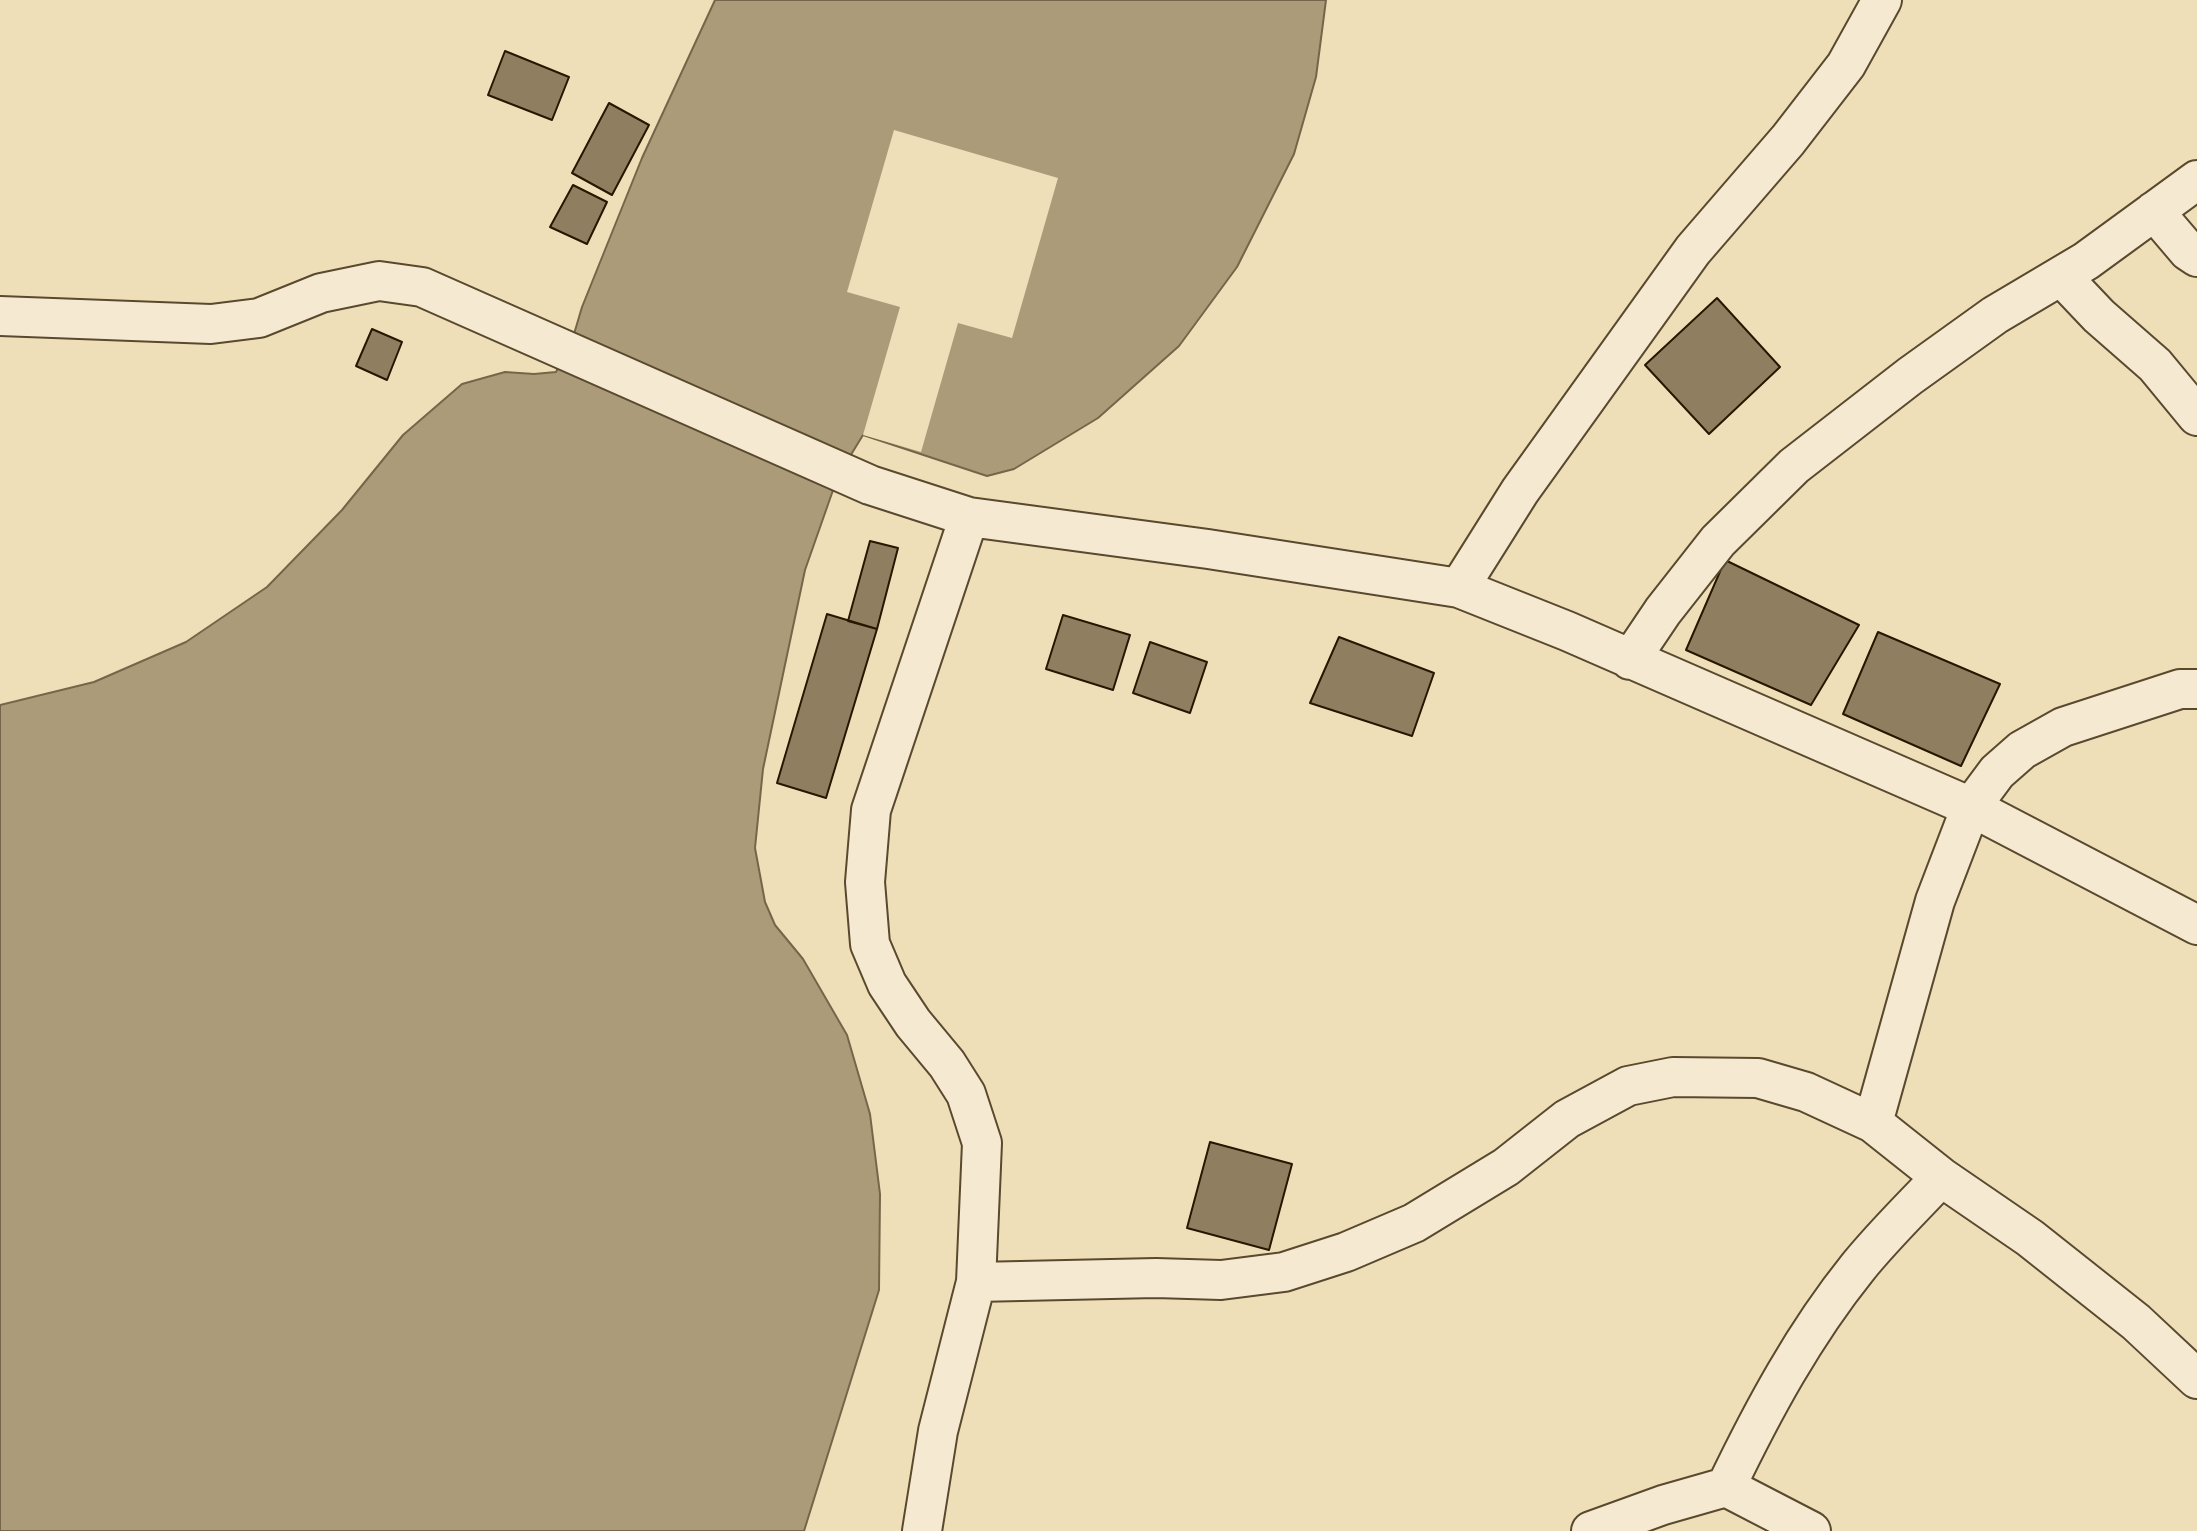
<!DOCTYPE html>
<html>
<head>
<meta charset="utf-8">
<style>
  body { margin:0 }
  canvas { display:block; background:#efdfb8 }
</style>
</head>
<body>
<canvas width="2197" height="1531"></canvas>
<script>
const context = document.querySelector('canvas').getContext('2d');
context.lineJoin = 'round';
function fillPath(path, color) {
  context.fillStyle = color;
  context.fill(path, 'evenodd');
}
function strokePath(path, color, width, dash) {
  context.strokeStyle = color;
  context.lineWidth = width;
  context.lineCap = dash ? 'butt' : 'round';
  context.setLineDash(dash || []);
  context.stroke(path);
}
const water = new Path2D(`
  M715 0H1326L1316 77 1294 154 1237 267 1179 346 1098 418 1014 469 987 476 863 435 838 476 805 570 763 769 755 848 765 902 775 925 803 959 847 1035 870 1114 880 1194 879 1290 804 1531H0V705L94 682 186 642 267 587 342 510 403 435 462 384 505 372 534 374 556 372 574 334 582 307 642 158Z`);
const pier = new Path2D(`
  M894 130 1058 178 1012 338 958 323 921 452 863 435 900 307 847 292Z`);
const building = new Path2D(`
  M505 51 569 77 552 120 488 95Z
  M609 103 649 125 612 195 572 173Z
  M573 185 607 202 587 244 550 227Z
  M1717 298 1780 367 1709 434 1645 365Z
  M372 329 402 342 387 380 356 366Z
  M870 541 898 548 877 629 848 621Z
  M1725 560 1859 625 1811 705 1686 650Z
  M827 614 877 629 826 798 777 783Z
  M1063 615 1130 635 1113 690 1046 669Z
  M1878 632 2000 684 1961 766 1843 714Z
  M1339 637 1434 673 1412 736 1310 703Z
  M1150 642 1207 662 1190 713 1133 693Z
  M1210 1142 1292 1164 1269 1250 1187 1228Z`);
const minor = new Path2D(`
  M2154 211 2188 251 2197 257
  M2062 277 2099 316 2155 365 2197 416
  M0 316 211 324 259 318 321 293 379 281 422 287 870 485 969 517 1208 549 1459 588 1567 631 1971 807 2197 925
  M1459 588 1520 491 1693 250 1788 140 1846 65 1882 0
  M1630 660 1663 611 1718 541 1794 466 1910 376 1995 315 2086 261 2197 180
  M1873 1123 1935 901 1971 807 1997 772 2022 750 2063 727 2180 689H2197
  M976 1282 1156 1278 1221 1280 1284 1272 1346 1252 1414 1223 1506 1167 1567 1119 1628 1086 1673 1077 1758 1078 1806 1092 1873 1123 1941 1177 2030 1238 2136 1322 2197 1379
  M1726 1487C1763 1410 1804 1334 1858 1267 1883 1236 1913 1207 1941 1177
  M922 1531 938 1431 976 1282 982 1143 966 1094 947 1064 913 1023 887 984 870 944 865 882 871 810 969 517
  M1591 1531 1663 1505 1726 1487 1811 1531`);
fillPath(water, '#ab9b79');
strokePath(water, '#766649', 2);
fillPath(pier, '#efdfb8');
fillPath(building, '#8f7f60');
strokePath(building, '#271700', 2);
strokePath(minor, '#59492e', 42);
strokePath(minor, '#f5ead1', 38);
</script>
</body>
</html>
